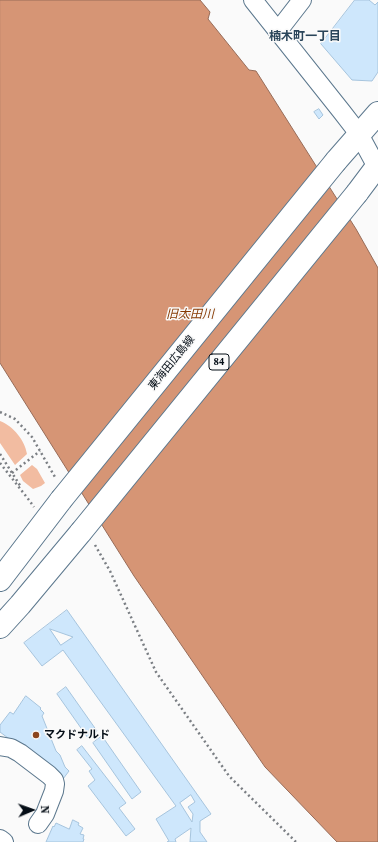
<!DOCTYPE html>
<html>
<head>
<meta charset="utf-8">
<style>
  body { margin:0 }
  #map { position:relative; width:378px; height:842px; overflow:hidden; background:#fafafa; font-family:"Source Serif 4",serif }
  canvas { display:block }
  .north { position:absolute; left:12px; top:790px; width:40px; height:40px; -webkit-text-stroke:3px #fafafa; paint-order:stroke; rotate:88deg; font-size:11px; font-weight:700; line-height:16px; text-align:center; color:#050e17 }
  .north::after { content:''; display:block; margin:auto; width:14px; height:18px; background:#050e17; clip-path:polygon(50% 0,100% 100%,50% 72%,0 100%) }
</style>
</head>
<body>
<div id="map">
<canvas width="378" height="842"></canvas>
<div class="north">N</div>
</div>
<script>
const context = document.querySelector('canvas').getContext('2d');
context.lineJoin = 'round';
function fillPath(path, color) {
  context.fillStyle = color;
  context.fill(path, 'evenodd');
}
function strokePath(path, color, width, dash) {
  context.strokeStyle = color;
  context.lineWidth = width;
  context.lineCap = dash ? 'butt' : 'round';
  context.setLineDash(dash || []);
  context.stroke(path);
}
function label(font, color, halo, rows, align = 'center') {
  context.font = font + ' "Source Serif 4","Noto Sans JP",serif';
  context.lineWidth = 3;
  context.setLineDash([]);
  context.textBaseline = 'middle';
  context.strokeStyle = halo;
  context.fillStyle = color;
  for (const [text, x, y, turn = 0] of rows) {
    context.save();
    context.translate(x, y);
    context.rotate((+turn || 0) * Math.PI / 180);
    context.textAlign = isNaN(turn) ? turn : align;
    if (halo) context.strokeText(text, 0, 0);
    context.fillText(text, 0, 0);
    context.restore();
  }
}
const green = new Path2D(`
  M0 421C13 426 25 440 27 454L15 465 0 443Z
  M32 465 37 469 45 483 41 486 33 489 23 481 20 475Z`);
const water = new Path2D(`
  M0 0H200L210 12 208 19 249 70 256 71 356 229 378 268V842H337L265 767 134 576 0 363Z`);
const building = new Path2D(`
  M355 0H369L375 5 378 2V72L372 81 352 80 321 44Z
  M319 109 323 115 319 119 314 112Z
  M67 610 211 814 200 821V832L207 842H190L191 828 175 839 176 842H167L169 841 156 819 176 806 63 650 42 666 24 643ZM50 629 73 637 61 645ZM191 795 195 802 188 807 193 814 192 822 180 803Z
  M66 687 97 731 88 738 57 694Z
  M26 696 41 708 40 709 44 713 42 716 56 751 60 755 65 767 69 771 63 779 0 732V725L10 712 13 714Z
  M102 736 141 792 132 799 93 743Z
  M82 746 126 803 119 808 135 829 126 836 88 786 95 780 89 771 92 769 77 750Z
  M73 820 79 823 78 825 83 828 80 834 84 835 83 839H84L83 842H46L53 826 54 827 56 823 69 829Z`);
const path = new Path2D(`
  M0 412 15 419 32 437 55 477
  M0 454 21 487
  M0 463 29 500 34 507
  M12 473 40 451
  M95 545 110 571 156 672 229 776 296 842`);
const minor = new Path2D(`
  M253 0 342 112 359 134 378 169
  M278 31 302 0
  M0 746 11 748 20 753 49 775 54 780 55 784 54 791 45 814 38 824
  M0 839 4 842`);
const major = new Path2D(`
  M336 161 378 113
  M357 193 378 165
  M0 580 61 500
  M0 627 20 605 81 532`);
const majorBridge = new Path2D(`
  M61 500 336 161
  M81 532 357 193`);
const markers = [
  [36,735,4,"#8c461f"]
];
const shields = [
  [219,362,20]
];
const shieldNames = [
  ["84",219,362]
];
const streetNames = [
  ["東海田広島線",172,363,-51]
];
const poiNames = [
  ["マクドナルド",44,735]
];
const neighbourhoodNames = [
  ["楠木町一丁目",305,37]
];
const waterNames = [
  ["旧太田川",190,315]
];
fillPath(green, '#f2bca1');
fillPath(water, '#d69575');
strokePath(water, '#976c59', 1);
fillPath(building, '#cee7fc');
strokePath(building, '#a6c4dd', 1);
strokePath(minor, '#5b778d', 20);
strokePath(major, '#5b778d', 24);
strokePath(path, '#7b7f84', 2.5, [2, 3]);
strokePath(minor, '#fff', 18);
strokePath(major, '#fff', 22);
strokePath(majorBridge, '#5b778d', 24, []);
strokePath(majorBridge, '#fff', 22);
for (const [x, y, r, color] of markers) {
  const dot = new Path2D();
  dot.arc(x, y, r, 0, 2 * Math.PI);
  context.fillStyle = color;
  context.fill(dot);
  strokePath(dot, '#fafafa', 1.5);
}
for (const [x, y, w] of shields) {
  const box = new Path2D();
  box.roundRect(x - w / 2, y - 8, w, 16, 3);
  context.fillStyle = '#fafafa';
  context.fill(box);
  strokePath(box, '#050e17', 1);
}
label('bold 10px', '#050e17', null, shieldNames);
label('11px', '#050e17', '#fafafa', streetNames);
label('bold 11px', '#050e17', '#fafafa', poiNames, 'left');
label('bold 12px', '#2a455a', '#fafafa', neighbourhoodNames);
label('italic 12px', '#863902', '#fafafa', waterNames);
</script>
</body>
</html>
